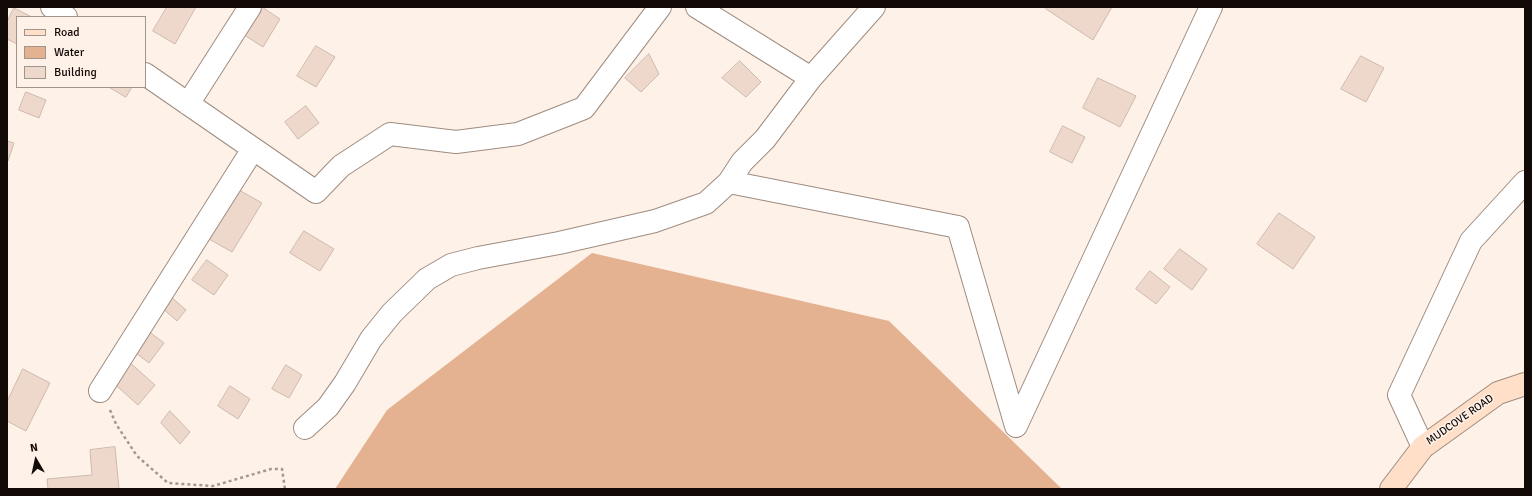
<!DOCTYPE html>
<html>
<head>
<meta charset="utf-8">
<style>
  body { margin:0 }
  #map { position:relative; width:1532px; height:496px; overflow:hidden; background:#fef1e8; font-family:Signika,sans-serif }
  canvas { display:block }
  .frame { position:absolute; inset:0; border:8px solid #110a06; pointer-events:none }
  .legend { position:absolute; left:16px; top:16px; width:130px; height:72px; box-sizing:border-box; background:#fef1e8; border:1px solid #9f958e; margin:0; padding:5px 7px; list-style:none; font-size:12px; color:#110a06 }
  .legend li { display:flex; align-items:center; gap:8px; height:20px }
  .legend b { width:20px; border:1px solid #9f958e }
  .north { position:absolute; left:16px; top:440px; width:40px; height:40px; -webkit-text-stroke:3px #fef1e8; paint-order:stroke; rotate:351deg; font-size:11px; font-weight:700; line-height:16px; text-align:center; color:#110a06 }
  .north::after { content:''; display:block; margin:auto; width:14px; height:18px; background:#110a06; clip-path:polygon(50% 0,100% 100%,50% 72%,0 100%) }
</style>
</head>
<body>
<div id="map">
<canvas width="1532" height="496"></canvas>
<div class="frame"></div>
<ul class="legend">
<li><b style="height:5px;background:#ffdfc7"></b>Road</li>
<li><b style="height:11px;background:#e4b191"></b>Water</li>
<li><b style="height:11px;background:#eed8cb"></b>Building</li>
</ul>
<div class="north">N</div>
</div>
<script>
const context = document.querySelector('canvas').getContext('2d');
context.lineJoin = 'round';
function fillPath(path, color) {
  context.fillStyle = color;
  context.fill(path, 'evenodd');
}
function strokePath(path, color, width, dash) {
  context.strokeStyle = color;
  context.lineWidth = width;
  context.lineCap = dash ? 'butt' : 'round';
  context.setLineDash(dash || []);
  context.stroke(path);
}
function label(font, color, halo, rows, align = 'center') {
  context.font = font + ' Signika,sans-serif';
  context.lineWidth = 3;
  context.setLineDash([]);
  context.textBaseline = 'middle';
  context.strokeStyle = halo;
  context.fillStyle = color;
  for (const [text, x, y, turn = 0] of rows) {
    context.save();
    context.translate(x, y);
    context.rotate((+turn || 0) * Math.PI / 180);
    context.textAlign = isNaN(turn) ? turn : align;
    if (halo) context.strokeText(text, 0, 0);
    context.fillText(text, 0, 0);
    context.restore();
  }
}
const water = new Path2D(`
  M592 253 889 321 1062 489H335L387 410Z`);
const building = new Path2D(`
  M167 7H196L175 44 153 31Z
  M257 7H262L280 19 263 47 241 33Z
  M1047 7H1112L1093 40 1046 9Z
  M14 8 32 17H17V44L7 39V22Z
  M316 46 335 57 316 87 297 76Z
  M649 54 659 74 641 92 625 78Z
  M1361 56 1384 68 1366 102 1341 89Z
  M740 61 761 82 746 97 722 78Z
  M1098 78 1136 96 1120 127 1083 108Z
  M109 87H132L126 97Z
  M26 92 46 100 39 118 19 110Z
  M306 106 319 123 298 139 285 122Z
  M1063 126 1085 137 1072 163 1050 152Z
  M7 141 14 143 8 161 7 160Z
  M239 190 262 203 232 252 209 239Z
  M1279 213 1315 237 1293 269 1257 244Z
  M304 231 334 249 320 271 290 253Z
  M1180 249 1207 269 1192 290 1164 269Z
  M207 260 228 275 214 295 192 280Z
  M1150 271 1170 287 1156 304 1136 289Z
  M170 296 186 310 177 321 161 307Z
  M147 330 164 343 149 363 132 350Z
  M127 360 155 385 138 405 110 380Z
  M286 365 302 375 289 398 272 389Z
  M23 369 50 383 26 431 7 421V402Z
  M230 386 250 399 238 419 218 406Z
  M170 411 190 432 180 444 161 423Z
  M115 447 119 489H48L47 479 92 475 90 450Z`);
const path = new Path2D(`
  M110 410 116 424 137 456 168 483 213 486 271 469H282L285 489`);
const street = new Path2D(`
  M52 7 66 17
  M697 7 811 78
  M145 74 316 192 341 166 390 134 456 142 518 134 584 108 660 7
  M188 104 250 7
  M729 182 742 162 765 139 811 78 874 7
  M100 391 253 149
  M1016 426 1211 7
  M305 428 328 407 345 383 371 339 392 313 427 279 451 265 478 258 559 243 655 221 706 203 729 182 958 227 1016 426
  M1423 447 1399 395 1471 241 1525 182`);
const secondary = new Path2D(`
  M1391 489 1423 447 1498 393 1525 384`);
const streetNames = [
  ["MUDCOVE ROAD",1460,420,-35]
];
fillPath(water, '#e4b191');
fillPath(building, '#eed8cb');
strokePath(building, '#ceb9ad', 1);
strokePath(street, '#9f8c80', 24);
strokePath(secondary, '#9f8c80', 24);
strokePath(path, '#a39891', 2.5, [3, 3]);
strokePath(street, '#fff', 22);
strokePath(secondary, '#ffdfc7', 22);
label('11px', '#110a06', '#fef1e8', streetNames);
</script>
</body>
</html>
